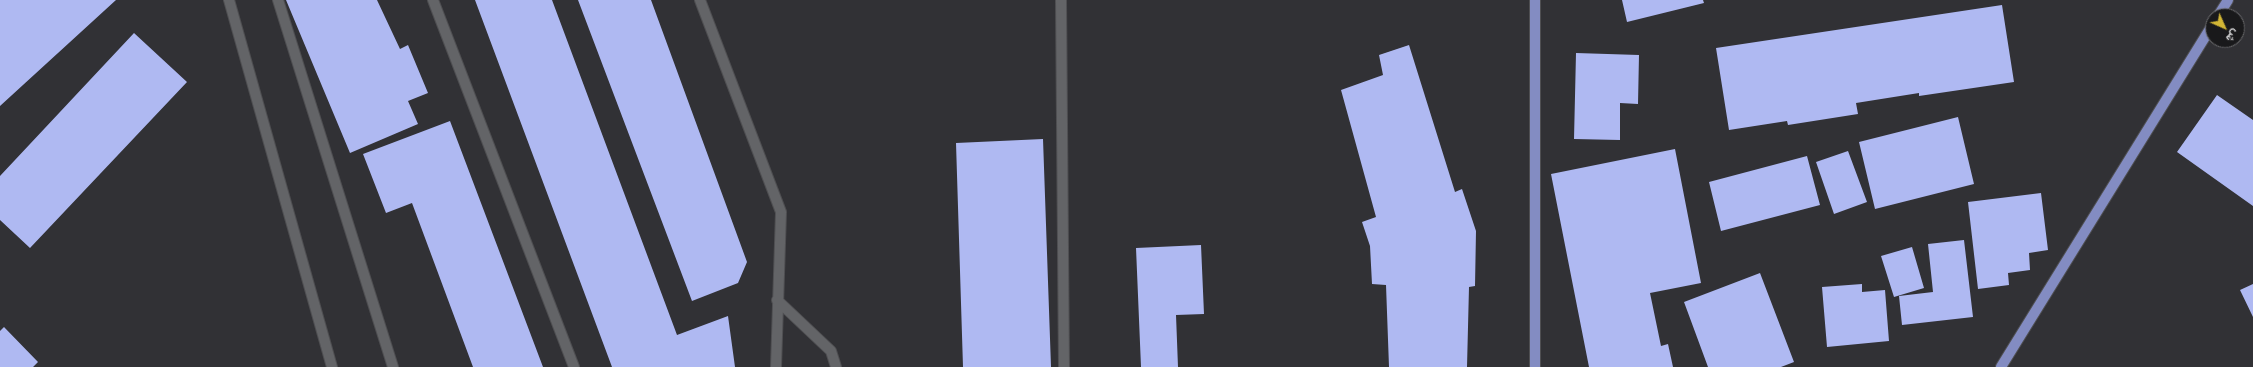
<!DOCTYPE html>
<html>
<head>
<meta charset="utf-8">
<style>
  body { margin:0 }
  #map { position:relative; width:2253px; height:367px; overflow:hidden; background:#313135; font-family:Cabin,Vazirmatn,sans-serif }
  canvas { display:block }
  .north { position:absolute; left:2205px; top:8px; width:40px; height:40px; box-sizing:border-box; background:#19191b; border:1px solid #676769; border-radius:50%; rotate:135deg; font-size:11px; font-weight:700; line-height:16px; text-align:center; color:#dbdbdd }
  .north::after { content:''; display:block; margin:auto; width:14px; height:18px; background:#d2b635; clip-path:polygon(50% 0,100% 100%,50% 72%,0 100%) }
</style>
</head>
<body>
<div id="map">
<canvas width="2253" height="367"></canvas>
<div class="north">ش</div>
</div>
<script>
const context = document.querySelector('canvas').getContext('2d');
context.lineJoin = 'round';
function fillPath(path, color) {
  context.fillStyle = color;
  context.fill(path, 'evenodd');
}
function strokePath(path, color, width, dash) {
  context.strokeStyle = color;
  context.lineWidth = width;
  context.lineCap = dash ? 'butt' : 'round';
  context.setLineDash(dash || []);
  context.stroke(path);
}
const building = new Path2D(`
  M0 0H116L0 106Z
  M286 0H377L400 49 408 45 428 93 408 101 418 124 350 153Z
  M475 0H552L677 335 728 316 735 367H612Z
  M578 0H651L747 262 738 283 692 301Z
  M1622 0H1703L1704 3 1627 22Z
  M2002 5 2014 82 1919 96V93L1856 103 1858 114 1788 125 1787 121 1729 130 1716 48Z
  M134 33 187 82 30 248 0 220V176Z
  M1409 45 1455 192 1462 189 1476 231 1475 286 1469 287 1467 367H1389L1386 285 1372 284 1370 246 1362 222 1376 217 1341 90 1383 75 1379 55Z
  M1576 53 1639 55 1638 104 1620 103V140L1574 139Z
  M2217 95 2253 120V206L2177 152Z
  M1958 117 1974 184 1875 209 1859 142Z
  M450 121 543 367H473L412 203 386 213 363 154Z
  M1043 139 1051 367H963L956 143Z
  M1675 149 1701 283 1650 293 1661 346 1668 344 1673 367H1589L1551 174Z
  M1848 151 1867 202 1834 214 1816 162Z
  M1807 156 1820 205 1721 231 1709 182Z
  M2041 193 2048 250 2029 253 2030 270 2008 273 2009 285 1978 289 1968 202Z
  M1964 240 1973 317 1902 325 1899 296 1933 292 1928 244Z
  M1201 245 1204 314 1176 315 1178 367H1141L1136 248Z
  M1912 247 1924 288 1894 297 1881 256Z
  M1760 273 1794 362 1781 367H1708L1684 302Z
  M1862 284V292L1885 290 1889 341 1827 347 1822 287Z
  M2253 284V317L2240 290Z
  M4 327 38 362 33 367H0V331Z`);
const minor = new Path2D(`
  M229 0 332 367
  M278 0 393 367
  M433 0 574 367
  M700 0 781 212 776 367
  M1061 0 1064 367
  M777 300 831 351 836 367`);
const major = new Path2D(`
  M1535 0V367
  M2218 16 2228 0
  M2001 367 2213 24`);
fillPath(building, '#afb9f2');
strokePath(minor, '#4f4f52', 12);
strokePath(major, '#4f4f52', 12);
strokePath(minor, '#636467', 10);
strokePath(major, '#838cc2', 10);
</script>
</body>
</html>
